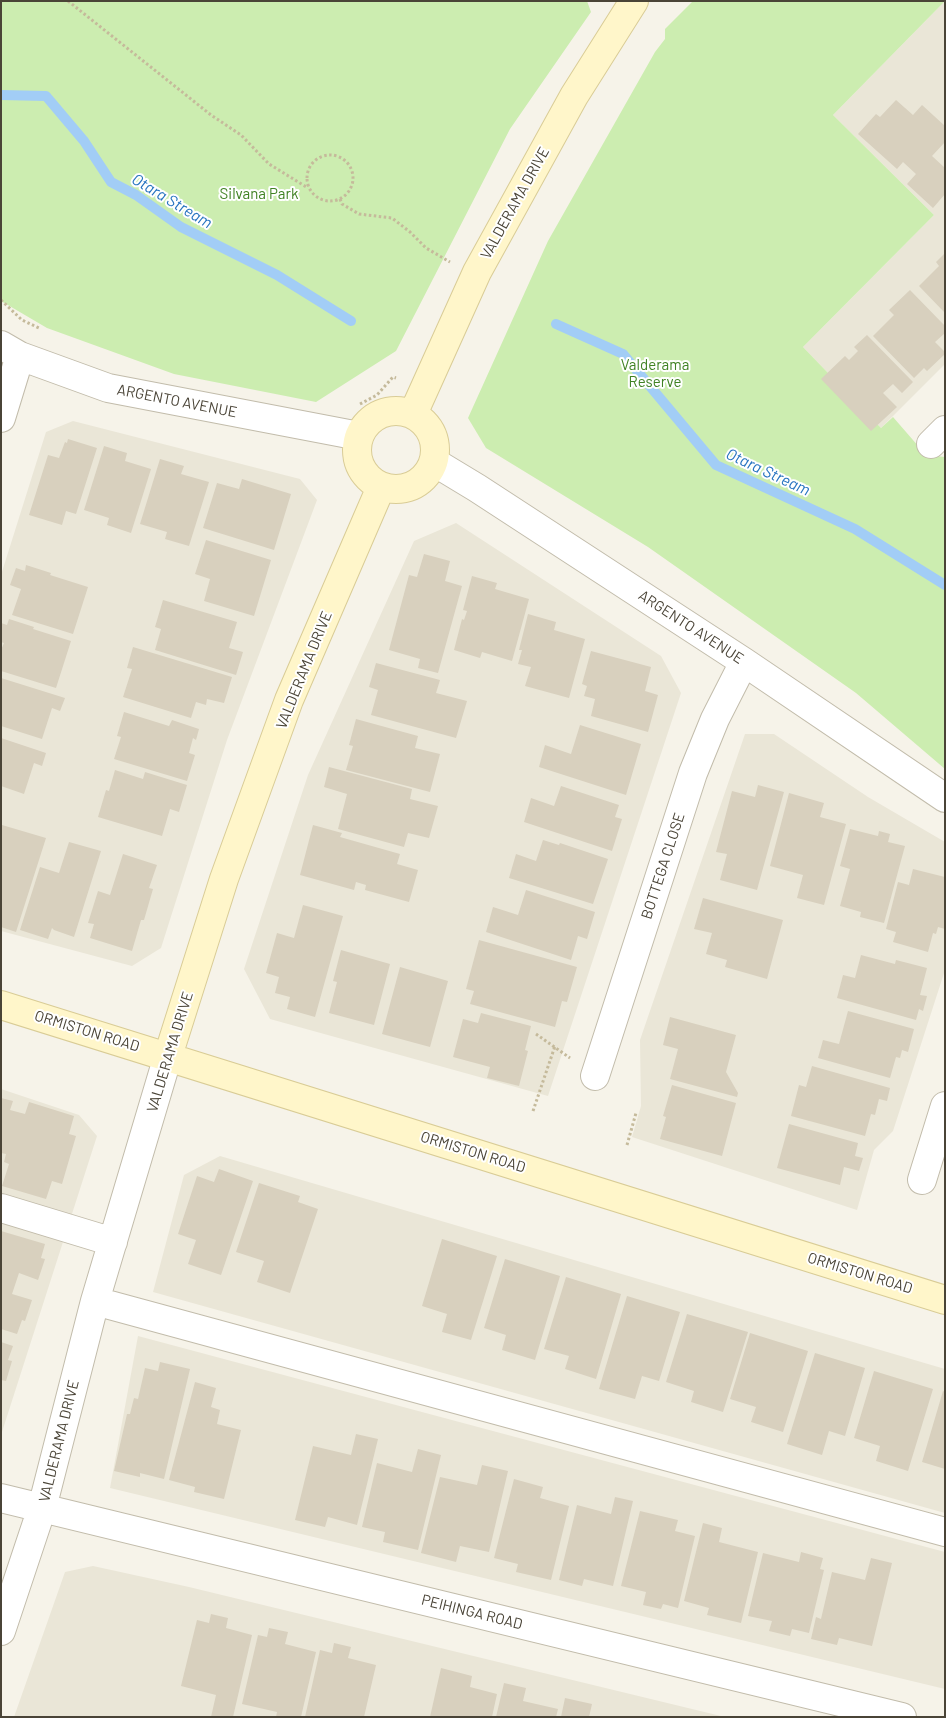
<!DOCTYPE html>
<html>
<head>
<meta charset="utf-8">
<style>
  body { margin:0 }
  #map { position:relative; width:946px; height:1718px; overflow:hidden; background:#f6f3e9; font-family:Barlow,sans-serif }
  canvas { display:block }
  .frame { position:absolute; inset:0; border:2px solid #4a4437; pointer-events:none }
</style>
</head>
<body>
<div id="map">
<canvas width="946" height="1718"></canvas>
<div class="frame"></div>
</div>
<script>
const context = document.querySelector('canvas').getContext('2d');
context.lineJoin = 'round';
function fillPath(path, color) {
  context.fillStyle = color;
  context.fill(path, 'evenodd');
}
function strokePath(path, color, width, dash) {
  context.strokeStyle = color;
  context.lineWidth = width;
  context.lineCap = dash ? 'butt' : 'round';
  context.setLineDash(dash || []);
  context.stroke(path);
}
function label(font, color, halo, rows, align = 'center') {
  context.font = font + ' Barlow,sans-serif';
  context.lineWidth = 4;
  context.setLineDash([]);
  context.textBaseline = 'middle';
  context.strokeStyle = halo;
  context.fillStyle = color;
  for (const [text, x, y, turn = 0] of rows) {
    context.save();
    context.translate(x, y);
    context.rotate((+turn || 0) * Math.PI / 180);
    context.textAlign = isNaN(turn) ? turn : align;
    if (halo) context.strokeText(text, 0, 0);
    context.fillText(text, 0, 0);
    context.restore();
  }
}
const residential = new Path2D(`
  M945 1V364L881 428 803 347 934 215 833 115Z
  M73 421 300 479 317 500 227 740 161 948 132 966 1 931V575L46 432Z
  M456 523 661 656 681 693 548 1096 270 1019 244 969 308 775 414 541Z
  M745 734H774L868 797 945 842V970L893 1131 874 1150 857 1210 632 1137 641 1106 640 1040Z
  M1 1089 79 1115 97 1136 1 1435Z
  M220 1156 945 1369V1513L153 1292 184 1175Z
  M138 1336 945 1552V1689L110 1488Z
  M93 1566 189 1587 725 1717H14L65 1572Z`);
const green = new Path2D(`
  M1 1H587L591 12 510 129 396 351 316 402 174 374 47 328 1 301Z
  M693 1H945L833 115 934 215 803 347 881 428 893 417 926 455 945 457V769L856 693 648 547 486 448 468 418 548 241 655 52 665 39V29Z`);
const stream = new Path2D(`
  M1 95 46 96 84 141 111 182 136 195 181 227 277 275 351 321
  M556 324 623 354 716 465 855 529 945 585`);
const building = new Path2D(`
  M896 100 913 115 922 105 945 126V142L932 156 945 168V194L933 208 907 184 916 174 903 162 897 169 858 134 876 114 880 117Z
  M945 253V313L919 286 939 266 936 262Z
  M910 290 945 326V333L935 342 945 352V354L927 371 924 368 914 378 873 336 894 315 889 310Z
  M867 335 913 382 902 393 893 384 883 393 897 407 871 431 821 379 845 356 849 360 858 351 854 347Z
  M68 439 97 448 76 514 66 511 62 525 29 515 48 455 59 458 65 442 67 443Z
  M104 446 127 453 125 461 151 469 131 533 107 525 109 518 84 510Z
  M160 459 184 466 181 474 209 482 189 546 165 539 167 532 140 524Z
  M242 479 291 494 274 550 203 528 217 483 239 489Z
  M206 540 271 560 254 616 204 601 210 579 195 574Z
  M424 554 450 561 445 581 462 586 438 673 418 668 420 659 389 650 409 575 417 577Z
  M26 565 51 573 50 575 88 587 73 634 12 615 21 589 10 585 16 568 25 571Z
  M472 576 497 583 495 589 529 599 512 661 482 652 480 658 454 650 462 619 464 620 467 611 463 610Z
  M163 600 237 622 229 648 243 652 236 675 155 650 161 629 155 627Z
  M528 614 556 622 554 630 585 639 569 698 525 686 531 667 518 664 522 650H519Z
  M9 619 34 627 33 629 71 641 56 688 1 671V650L4 643 1 642V623L7 625Z
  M133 647 232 677 224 703 207 699 206 705 196 702 191 718 123 697 132 669 127 668Z
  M591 651 651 667 645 691 658 695 648 732 591 716 595 699 584 696 587 686 582 684Z
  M376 663 440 680 436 693 467 701 456 738 371 715 378 690 369 687Z
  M1 678 65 698 60 711 52 708 42 739 1 726Z
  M124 712 169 726 172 720 199 729 196 740 193 738 189 753 195 755 187 781 114 759 121 737 117 736Z
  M356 719 418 736 415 748 440 754 430 792 346 770 353 746 349 745Z
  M580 725 641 744 626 795 539 767 545 745 571 754Z
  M1 738 46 753 42 766 34 763 24 794 1 786Z
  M329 767 412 789 410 799 438 806 429 838 408 833 404 847 338 829 347 794 324 787Z
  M115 770 143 779 145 772 187 785 179 812 170 809 162 836 98 817 106 790 109 791Z
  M758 785 784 792 757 890 720 880 727 854 716 852 732 791 755 797Z
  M561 786 619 805 615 817 622 819 612 851 524 822 531 798 554 806Z
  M789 793 824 803 820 817 846 824 824 905 797 898 803 875 770 866Z
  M2 825 46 838 16 932 1 927Z
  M313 825 342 833 340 837 400 854 397 864 418 870 409 902 365 890 366 885 356 882 354 890 300 875Z
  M850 829 878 836 879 831 890 834 888 842 905 846 884 923 860 917 861 912 840 906 850 869 840 866Z
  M543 840 559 845 560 843 608 859 593 904 509 878 516 854 536 861Z
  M69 842 101 851 74 937 54 930 52 928 48 939 20 930 40 867 59 873Z
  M123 854 157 865 149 888 153 889 144 920H141L132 951 90 938 94 924 88 923 98 891 110 895Z
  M913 869 945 877V929L938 927 936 934 933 933 928 952 893 942 896 932 886 929 898 882 909 885Z
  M526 890 595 912 587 939 578 936 571 960 486 932 493 907 518 915Z
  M703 898 783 920 767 979 725 967 727 960 706 954 712 933 694 929Z
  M303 905 343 916 315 1017 287 1009 290 997 275 993 279 977 266 973 277 933 294 938Z
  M479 940 577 967 567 1002 562 1001 555 1027 470 1004 474 991 466 989Z
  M341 950 390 964 374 1025 329 1013 337 982 333 981Z
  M861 955 895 964 896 960 927 968 920 995 927 996 923 1011 919 1009 916 1020 837 998 843 975 855 978Z
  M400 967 448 981 430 1047 382 1034Z
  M848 1011 914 1029 908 1052 902 1050 900 1058 896 1057 890 1078 818 1058 823 1040 839 1044Z
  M481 1013 531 1026 525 1050 528 1051 519 1086 487 1078 490 1067 453 1057 463 1019 478 1023Z
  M670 1017 736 1035 726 1072 738 1093 737 1097 670 1079 678 1049 663 1045Z
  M812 1066 890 1088 887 1101 879 1099 875 1115 871 1114 865 1136 791 1116 799 1085 806 1087Z
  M672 1085 736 1103 722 1156 660 1139 666 1117 663 1116Z
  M1 1098 13 1101 10 1110 25 1114 29 1102 74 1116 69 1134 76 1136 62 1184 52 1181 46 1199 2 1186 9 1164 4 1162 6 1154 1 1153Z
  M789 1124 858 1143 855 1156 863 1158 859 1171 844 1167 840 1185 777 1168Z
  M219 1169 253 1181 221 1275 188 1264 196 1240 178 1234 197 1176 214 1182Z
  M259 1183 300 1196 298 1202 318 1209 290 1293 257 1282 264 1261 236 1252Z
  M1 1231 45 1244 41 1258 45 1259 38 1280 19 1273 12 1294 32 1300 25 1321 22 1320 17 1334 1 1329Z
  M442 1239 497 1256 471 1340 442 1332 447 1314 422 1306Z
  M505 1259 560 1276 535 1360 502 1350 506 1335 484 1328Z
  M566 1277 621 1294 596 1379 565 1369 569 1356 544 1349Z
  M627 1296 680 1312 659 1381 642 1376 635 1399 599 1389Z
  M687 1314 748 1332 723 1412 691 1402 694 1391 666 1382Z
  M750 1333 808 1351 783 1432 751 1422 756 1407 730 1399Z
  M1 1342 13 1346 8 1360 12 1361 6 1381 1 1380Z
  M815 1353 865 1368 845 1436 829 1431 822 1455 787 1444Z
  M160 1362 190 1369 164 1479 140 1473V1477L114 1471 127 1414H130L134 1398 138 1399 145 1368 158 1371Z
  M874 1371 933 1389 908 1471 876 1461 880 1446 854 1438Z
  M195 1382 216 1388 211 1407 220 1410 217 1424 241 1430 224 1499 194 1492 195 1487 169 1480Z
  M943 1391 945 1392V1469L922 1462Z
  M356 1434 378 1439 357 1525 328 1517 325 1527 295 1520 313 1446 351 1455Z
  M418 1449 441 1455 418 1550 383 1542 385 1532 362 1527 377 1463 412 1472Z
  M482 1465 508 1471 489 1552 460 1546 456 1562 421 1553 440 1477 477 1485Z
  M514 1479 543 1487 540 1498 569 1506 551 1580 516 1572 518 1564 494 1558Z
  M615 1497 633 1501 613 1586 584 1579 582 1586 559 1580 577 1505 611 1514Z
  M640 1511 678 1520 675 1531 695 1536 678 1608 663 1604 661 1609 643 1605 646 1592 621 1586Z
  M703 1523 722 1528 719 1542 758 1552 741 1623 707 1615 709 1608 684 1601Z
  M801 1552 823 1558 820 1569 824 1570 809 1633 792 1629 790 1636 769 1631 772 1621 748 1616 763 1553 799 1562Z
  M871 1558 892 1563 872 1646 839 1638 837 1645 811 1639 816 1617 821 1619 832 1572 865 1580Z
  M211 1614 228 1618 226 1628 252 1635 233 1717H211L216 1695 181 1686 197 1620 209 1623Z
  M269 1628 288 1632 285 1644 316 1652 301 1717H276L277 1712 242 1704 258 1635 267 1637Z
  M334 1643 351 1647 348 1658 376 1665 364 1717H305L320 1650 332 1653Z
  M441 1668 472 1676 470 1687 497 1694 492 1717H430Z
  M504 1683 526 1688 523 1701 558 1709 556 1717H496Z
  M565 1698 592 1704 589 1717H561Z`);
const path = new Path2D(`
  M68 1 211 115 241 135 269 164 308 188
  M307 178a23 23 0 1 1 46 0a23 23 0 1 1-46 0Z
  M340 199 342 204 359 214 392 218 410 232 426 248 450 262
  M1 300 22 320 39 328
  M360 404 377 395 393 377 396 378
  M536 1034 570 1058
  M533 1111 555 1046
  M627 1145 636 1113`);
const street = new Path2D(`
  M1 345 20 356 108 388 359 436
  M1 418 20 356
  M931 444 945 430
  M434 462 477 488 744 662 945 798
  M595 1076 693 773 715 719 744 662
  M922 1180 945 1106
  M1 1208 113 1242
  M95 1301 945 1532
  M1 1498 902 1717
  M1 1631 42 1508 95 1301 168 1056`);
const secondary = new Path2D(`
  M357 450a39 39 0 1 1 78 0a39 39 0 1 1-78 0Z
  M413 414 477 272 574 96 634 1
  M1 1005 945 1300
  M168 1056 224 879 289 700 381 487`);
const parkNames = [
  ["Silvana Park",259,194],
  ["Valderama",655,365],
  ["Reserve",655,382]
];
const streetNames = [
  ["VALDERAMA DRIVE",515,203,-61],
  ["ARGENTO AVENUE",177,401,11],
  ["ARGENTO AVENUE",691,627,33],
  ["VALDERAMA DRIVE",304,670,-68],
  ["BOTTEGA CLOSE",663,866,-72],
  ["ORMISTON ROAD",87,1031,17],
  ["VALDERAMA DRIVE",170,1052,-73],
  ["ORMISTON ROAD",473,1152,17],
  ["ORMISTON ROAD",860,1273,17],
  ["VALDERAMA DRIVE",59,1441,-76],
  ["PEIHINGA ROAD",472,1612,14]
];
const waterNames = [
  ["Otara Stream",172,201,31],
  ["Otara Stream",768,472,25]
];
fillPath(residential, '#eae6d7');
fillPath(green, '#ccedb0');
strokePath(stream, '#a2cdf6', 10);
fillPath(building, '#d8d0be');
strokePath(street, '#c2bcab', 30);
strokePath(secondary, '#d9cc96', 30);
strokePath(path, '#c5ba9b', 3, [2.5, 2.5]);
strokePath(street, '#fff', 28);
strokePath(secondary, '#fff6ca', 28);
label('15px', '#408224', '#fff', parkNames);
label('15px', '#4a4437', '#fff', streetNames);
label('italic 16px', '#2673c0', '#fff', waterNames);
</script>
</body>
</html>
